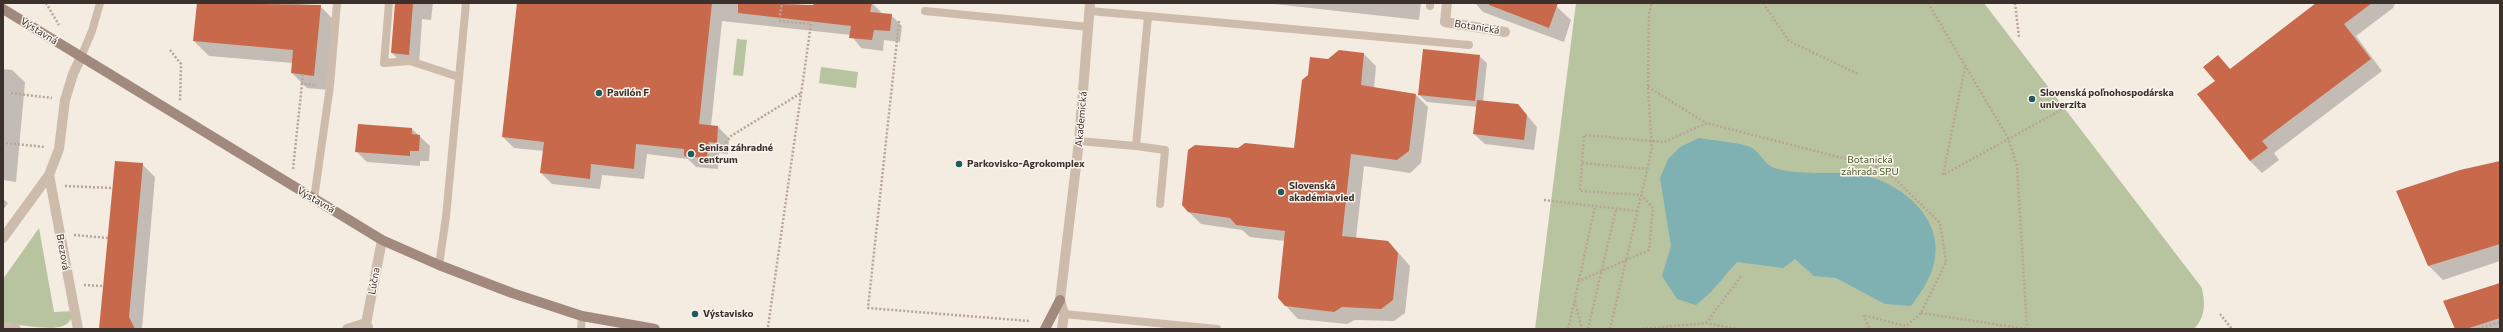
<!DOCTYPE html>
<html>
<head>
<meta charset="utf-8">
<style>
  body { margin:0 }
  #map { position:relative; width:2503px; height:332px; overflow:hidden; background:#f4ebe1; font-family:Commissioner,sans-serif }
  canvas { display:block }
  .frame { position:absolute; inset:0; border:4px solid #3b302b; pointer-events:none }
</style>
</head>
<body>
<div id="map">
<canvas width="2503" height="332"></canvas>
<div class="frame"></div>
</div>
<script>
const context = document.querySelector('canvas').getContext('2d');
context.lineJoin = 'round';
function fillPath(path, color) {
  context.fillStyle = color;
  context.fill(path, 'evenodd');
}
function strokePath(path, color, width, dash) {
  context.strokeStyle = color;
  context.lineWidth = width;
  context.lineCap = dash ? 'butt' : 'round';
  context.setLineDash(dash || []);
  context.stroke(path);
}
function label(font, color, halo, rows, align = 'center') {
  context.font = font + ' Commissioner,sans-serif';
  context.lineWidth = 3;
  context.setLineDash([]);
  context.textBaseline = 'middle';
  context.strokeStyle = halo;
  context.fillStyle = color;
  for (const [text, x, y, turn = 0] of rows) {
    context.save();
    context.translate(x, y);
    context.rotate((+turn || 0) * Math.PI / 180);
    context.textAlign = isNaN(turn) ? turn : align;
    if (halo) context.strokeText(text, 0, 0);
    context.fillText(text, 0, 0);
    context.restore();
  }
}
const green = new Path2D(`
  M1576 3H1984L2202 288C2205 304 2206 316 2194 329H1535Z
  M737 39 747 40 743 76 733 75Z
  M821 67 858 72 856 88 819 83Z
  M39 228 54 312 74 311C72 318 70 323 63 326 50 331 18 324 3 323V279Z`);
const water = new Path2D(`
  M1699 138C1710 140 1745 143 1752 148 1760 153 1764 163 1772 167 1797 177 1835 170 1862 175 1899 182 1942 216 1935 258 1932 277 1922 291 1911 306L1885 304 1836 278 1814 276 1795 259 1783 268 1737 262 1711 292 1696 305 1677 299 1662 276 1671 246 1660 178 1668 159 1680 147Z`);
const shadow = new Path2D(`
  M198 3H288L320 6 335 21 329 90 307 88 292 73 293 63 209 56 194 41Z
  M396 3H433L431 20 422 19 419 65 402 63 392 53Z
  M518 3H785L814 6 815 3H872L883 14 891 15 902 26 900 42 884 40 883 51 861 48 851 35 722 21 711 126 718 127 729 138 728 154 719 153 718 169 696 167 688 159 647 154 644 179 602 175 600 189 552 184 541 173 544 151 514 148 503 137Z
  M1265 3H1421L1419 20Z
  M1475 3H1549L1556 6 1571 20 1564 42 1483 12Z
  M2318 3H2395L2393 8 2356 36 2382 71 2274 153 2279 160 2262 173 2250 161 2199 94 2216 81 2218 57 2231 70Z
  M1364 54 1376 66 1374 88 1415 94 1428 107 1421 163 1410 173 1364 166 1356 238 1388 241 1410 266 1405 313 1394 321 1355 320 1347 324 1298 319 1286 306 1285 241 1250 237 1242 230 1201 224 1188 211 1295 149 1328 60Z
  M1479 56 1487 63 1483 102 1518 105 1537 127 1534 150 1485 144 1474 134 1478 107 1427 102 1419 95Z
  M3 69 12 70 25 82 16 182 3 180Z
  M412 129 430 146 429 161H420V166L367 162 357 152Z
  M2500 162V261L2443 280 2428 265Z
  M142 164 155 177 142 329H105Z
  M3 199 8 203 3 210Z
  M2500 284V329H2456Z`);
const building = new Path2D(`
  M197 3 321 5 314 76 291 73 293 50 193 41Z
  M395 3H413L409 55 391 53Z
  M517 3H712L699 124 718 126 717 143 709 142 707 158 684 156V149L636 144 634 169 591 164 590 179 540 173 544 142 502 137Z
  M738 3 813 5 814 3H872L870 12 892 14 890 31 874 30 872 40 849 38 851 26 738 13Z
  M1489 3H1558L1549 28 1489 5Z
  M2316 3H2372L2344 24 2371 59 2262 141 2268 148 2250 161 2197 94 2215 81 2203 67 2218 55 2230 69Z
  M1423 49 1480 55 1475 101 1418 95Z
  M1339 50 1364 53 1361 85 1416 94 1409 151 1397 160 1351 154 1342 236 1388 241 1398 253 1393 300 1381 309 1342 307 1334 312 1285 306 1278 298 1285 231 1236 225 1230 218 1188 212 1182 205 1188 150 1195 145 1238 148 1245 143 1294 148 1302 80 1308 75 1310 57 1328 59Z
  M1477 100 1518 104 1527 115 1524 140 1473 134Z
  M358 124 412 128V134L420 135 419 151H410V156L355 152Z
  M115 161 143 163 129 317 135 329H99Z
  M2500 161V244L2428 266 2396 191 2460 170Z
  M2500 283V318L2466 329H2455L2443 301Z`);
const path = new Path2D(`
  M46 3 59 25
  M1763 3 1789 41 1858 74
  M1928 3 2008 138 2017 166 2027 329
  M2015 3 2019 37
  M899 21 868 308 1029 321
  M170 50 181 64 180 101
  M1965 67 1943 175 2072 104
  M302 84 303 74
  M1648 87 1706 123
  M11 93 52 98
  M6 143 45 147
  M711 162 731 136 801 93
  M1582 163 1647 169
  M293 169 302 84 317 85
  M65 186 112 188
  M1544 200 1637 211
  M74 235 108 238
  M1579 280 1595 206
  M84 285 103 286
  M1575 301 1582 329
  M1921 313 2027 329
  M2220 314 2232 329
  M1863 315 1870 329
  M1706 323 1742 275
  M768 327 811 24 779 21 782 3
  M1568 329 1579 281 1649 250 1653 208 1641 195 1580 191 1584 135 1664 142 1707 123 1885 169 1940 223 1946 262 1921 313 1906 326 1863 315
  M1588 329 1616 209
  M1610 329 1652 149 1648 87 1649 13 1652 3
  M1642 329 1706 323 1737 329
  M2478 329 2500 322`);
const lane = new Path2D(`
  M389 3 384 63 410 61 459 77
  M1430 6V3
  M925 11 1089 27
  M1089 11 1148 16 1136 146 1165 150 1160 204
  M1148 16 1469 45
  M81 57 92 31 100 3
  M1079 141 1136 146
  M314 199 330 86 337 3
  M439 265 446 217 466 3
  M1064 314 1217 329
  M581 329 582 316`);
const street = new Path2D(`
  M1447 3 1445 22 1505 32
  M3 238 49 175
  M3 328 16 329
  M78 329 49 175 59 149 65 100 73 74 81 57
  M347 329 366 323 368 327
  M365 329 382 240
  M1062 329 1064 314 1060 300 1079 141 1090 3`);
const secondary = new Path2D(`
  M3 9 382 240 439 265 512 293 582 316 655 329
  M1045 329 1060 300`);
const markers = [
  [599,93,4,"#1f5a5e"],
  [2032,99,4,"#1f5a5e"],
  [691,154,4,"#1f5a5e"],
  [959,164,4,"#1f5a5e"],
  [1281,192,4,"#1f5a5e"],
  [695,314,4,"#1f5a5e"]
];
const streetNames = [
  ["Botanická",1477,27,9],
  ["Výstavná",39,31,32],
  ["Akademická",1081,119,-85],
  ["Výstavná",316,200,30],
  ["Brezová",63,252,80],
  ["Lúčna",374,281,-80]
];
const poiNames = [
  ["Pavilón F",607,93],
  ["Slovenská poľnohospodárska",2040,93],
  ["univerzita",2040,105],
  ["Senisa záhradné",699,148],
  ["centrum",699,160],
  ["Parkovisko-Agrokomplex",967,164],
  ["Slovenská",1289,186],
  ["akadémia vied",1289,198],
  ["Výstavisko",703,314]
];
const parkNames = [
  ["Botanická",1870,160],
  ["záhrada SPU",1870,172]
];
fillPath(green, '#b8c4a0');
fillPath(water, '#7fb0b2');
fillPath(shadow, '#0003');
fillPath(building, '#c8694b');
strokePath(path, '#b9a596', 2.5, [2, 2]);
strokePath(lane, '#cdbbac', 8);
strokePath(street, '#cdbbac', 10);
strokePath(secondary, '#a18a7d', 10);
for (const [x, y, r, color] of markers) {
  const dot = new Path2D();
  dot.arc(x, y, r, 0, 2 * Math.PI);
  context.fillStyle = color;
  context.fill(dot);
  strokePath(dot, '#fbf5ee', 1.5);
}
label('10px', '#3b302b', '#fbf5ee', streetNames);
label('bold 10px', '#3b302b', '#fbf5ee', poiNames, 'left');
label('10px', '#4a5a2e', '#fbf5ee', parkNames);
</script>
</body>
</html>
